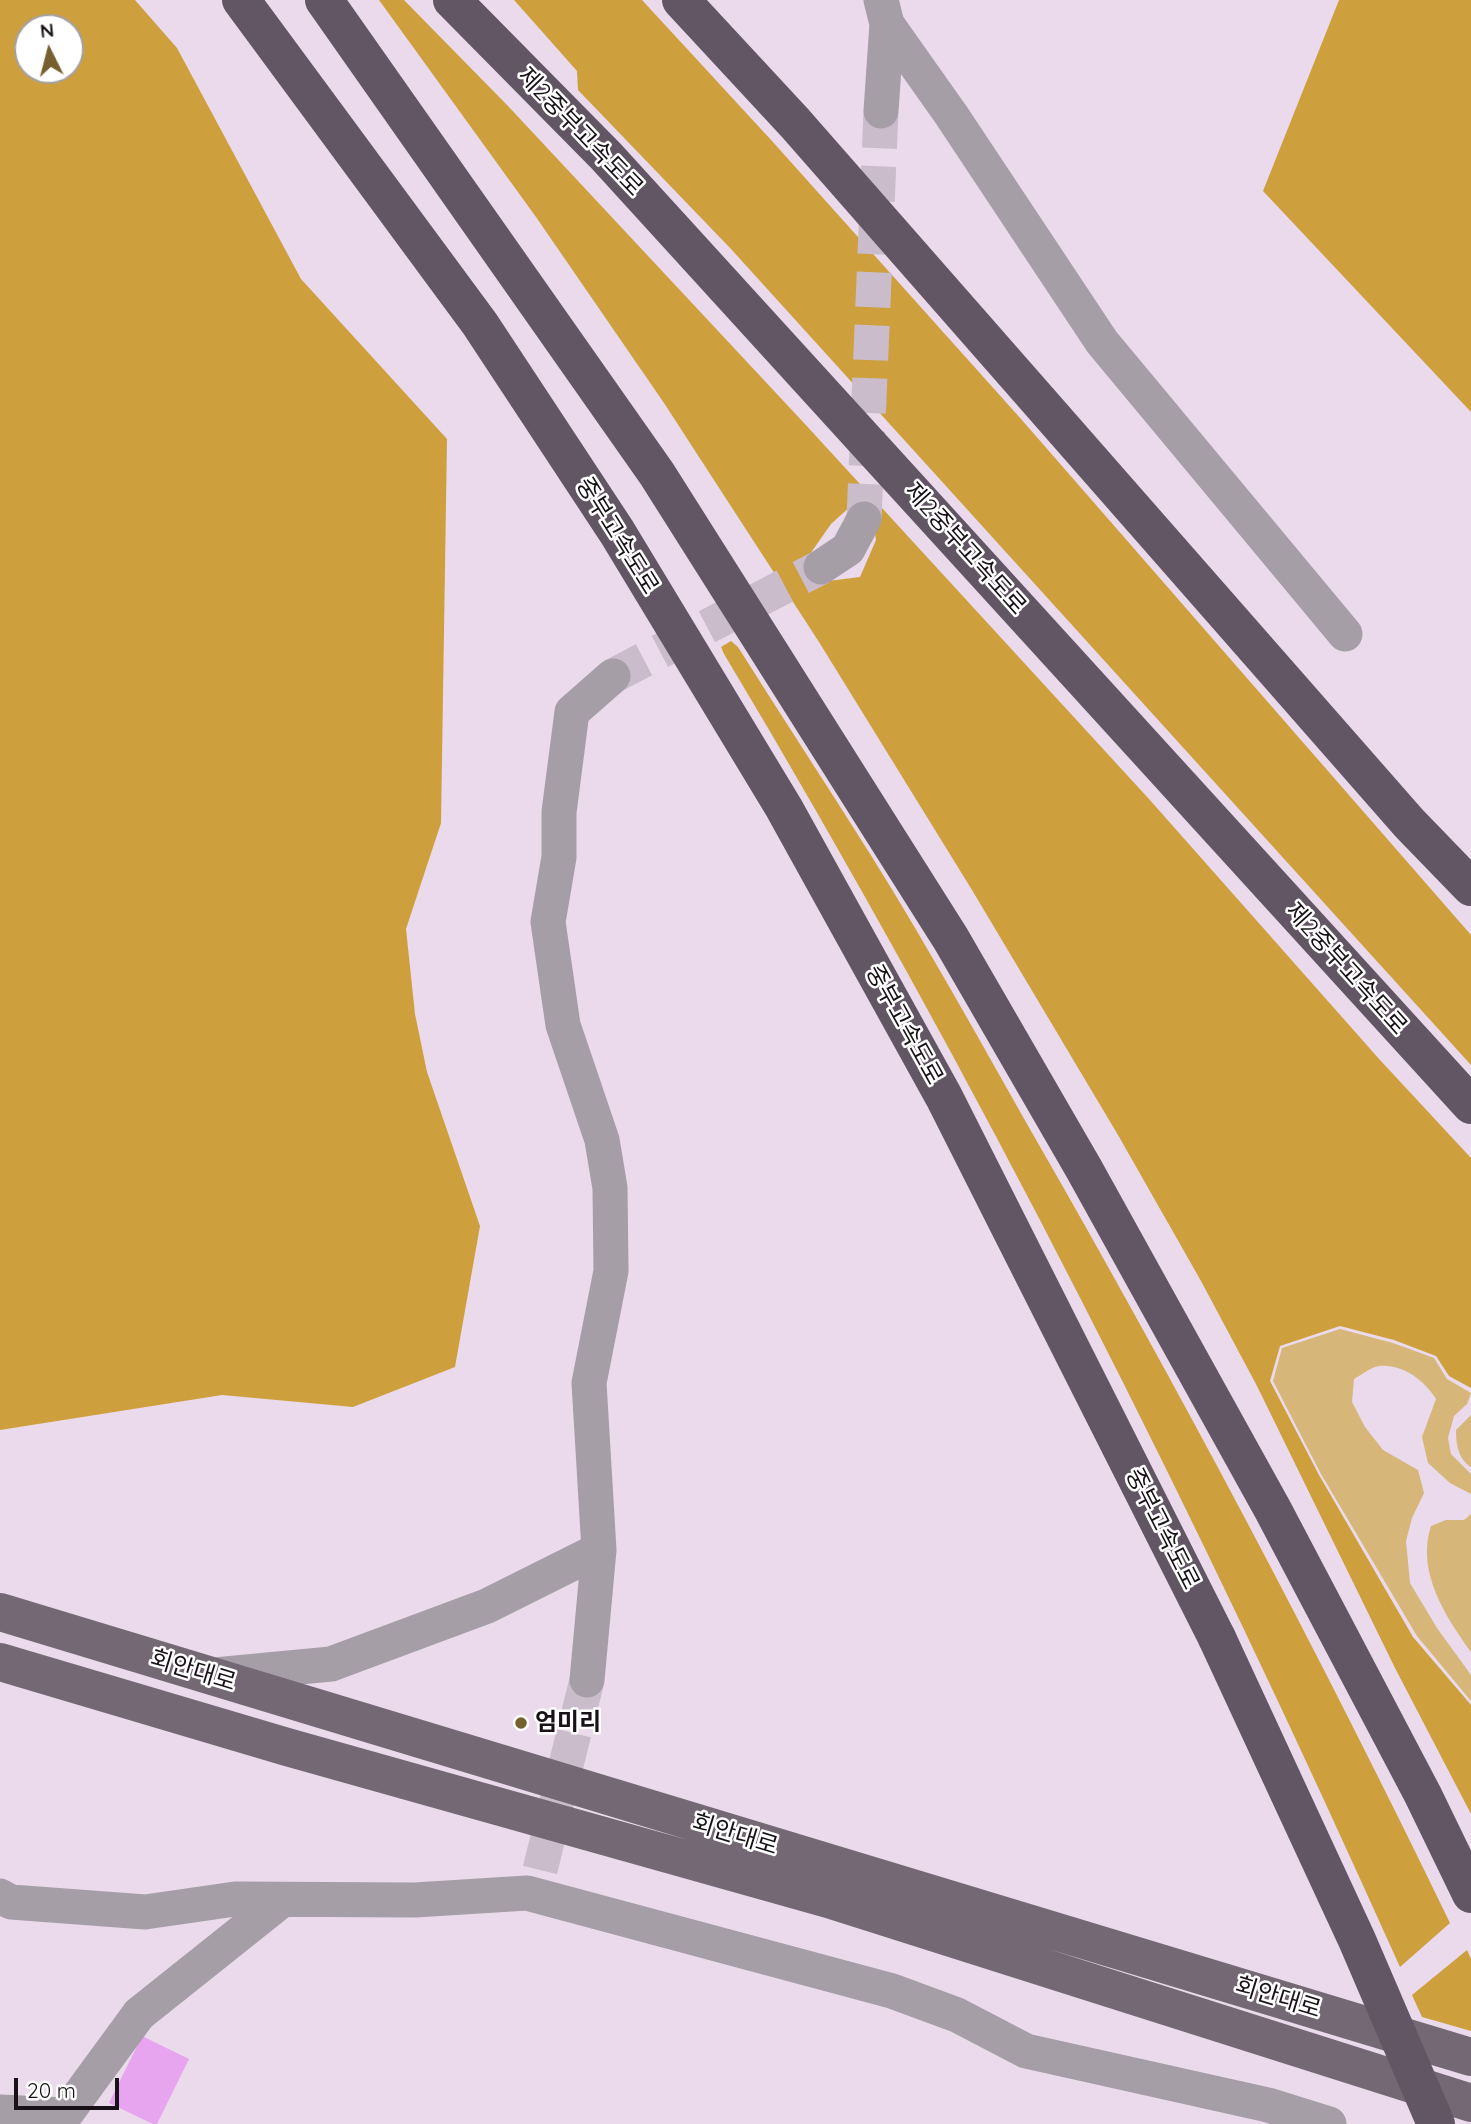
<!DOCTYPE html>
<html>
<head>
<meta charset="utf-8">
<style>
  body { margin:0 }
  #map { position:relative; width:1471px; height:2124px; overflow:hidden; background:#eadaeb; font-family:Quicksand,sans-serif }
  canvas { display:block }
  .north { position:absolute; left:14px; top:14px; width:70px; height:70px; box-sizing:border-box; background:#fff; border:2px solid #a3a0a3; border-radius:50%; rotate:354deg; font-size:19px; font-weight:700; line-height:28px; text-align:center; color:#181218 }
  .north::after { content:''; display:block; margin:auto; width:24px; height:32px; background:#776030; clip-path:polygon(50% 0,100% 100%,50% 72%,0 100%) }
  .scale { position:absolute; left:14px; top:2078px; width:105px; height:32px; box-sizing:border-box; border:4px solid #181218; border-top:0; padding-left:9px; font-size:21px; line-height:24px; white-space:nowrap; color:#181218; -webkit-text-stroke:5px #fff; paint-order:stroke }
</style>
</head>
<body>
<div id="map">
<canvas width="1471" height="2124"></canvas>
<div class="north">N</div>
<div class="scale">20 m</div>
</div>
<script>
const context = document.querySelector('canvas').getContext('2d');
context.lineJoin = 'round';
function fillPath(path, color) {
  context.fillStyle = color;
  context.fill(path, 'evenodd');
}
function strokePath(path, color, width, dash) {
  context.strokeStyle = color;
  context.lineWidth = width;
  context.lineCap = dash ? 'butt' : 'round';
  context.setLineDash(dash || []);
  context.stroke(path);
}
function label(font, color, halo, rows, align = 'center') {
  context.font = font + ' Quicksand,"Noto Sans KR",sans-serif';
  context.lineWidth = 5;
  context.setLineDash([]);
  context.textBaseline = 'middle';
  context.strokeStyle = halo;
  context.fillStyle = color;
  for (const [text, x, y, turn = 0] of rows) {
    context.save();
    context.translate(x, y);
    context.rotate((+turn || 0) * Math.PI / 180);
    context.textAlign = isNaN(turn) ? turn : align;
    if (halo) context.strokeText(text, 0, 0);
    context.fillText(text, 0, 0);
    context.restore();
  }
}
const green = new Path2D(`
  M1340 1329 1393 1343 1434 1358 1447 1379 1471 1393 1467 1404 1454 1416 1448 1438 1451 1454 1471 1474V1494L1450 1483 1428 1463 1422 1437 1436 1399C1424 1380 1403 1364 1379 1366 1371 1367 1361 1375 1354 1379L1352 1402 1365 1427 1383 1450 1418 1470 1424 1493 1412 1518 1406 1541 1410 1583 1437 1628 1471 1675V1701L1417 1636 1321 1474 1273 1381 1282 1348Z
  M1471 1415V1467C1458 1459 1456 1444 1456 1430Z
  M1471 1514V1652C1445 1616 1416 1571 1431 1526L1446 1520H1464Z`);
const forest = new Path2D(`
  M0 0H135L177 48 301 279 447 439 441 823 406 929 415 1014 427 1072 480 1226 455 1367 353 1407 222 1395 0 1430ZM28 28H70V70H28Z
  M379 0H404L508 106 804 423 1149 799 1380 1060 1471 1158V1388L1449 1376 1436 1356 1394 1340 1340 1326 1280 1346 1270 1381 1319 1475 1413 1637 1471 1705V1814L1395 1668 1257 1386 1201 1281 1118 1135 972 890 819 642 664 403 536 217ZM852 505 874 525 876 540 860 577 828 581 810 554 831 524Z
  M514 0H642L772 141 1021 419 1471 935V1065L731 249 578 90 577 71Z
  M1339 0H1471V412L1263 191Z
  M731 641 738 647C782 717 828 787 872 857 928 947 979 1039 1031 1131 1180 1390 1320 1654 1450 1923L1400 1967C1199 1518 977 1076 724 654L721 647Z
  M1467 1950 1471 1959V2031L1422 2017 1412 1995Z`);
const building = new Path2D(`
  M142 2036 189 2059 157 2124H153L109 2103Z`);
const minorTunnel = new Path2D(`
  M864 519 881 111
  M613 676 821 567
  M540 1870 587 1680`);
const minor = new Path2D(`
  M881 0 887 24 952 116 1102 342 1345 634
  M881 111 887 24
  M821 567 848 549 864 519
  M215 1675 331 1664 487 1606 599 1550 589 1383 611 1271 610 1188 602 1140 563 1025 548 922 559 857V812L572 712 613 676
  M587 1680 599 1550
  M0 1896 11 1902 145 1912 235 1899 415 1900 527 1893 892 1991 957 2015 1026 2051 1268 2105 1329 2124
  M0 2112 65 2115 139 2014 282 1900`);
const major = new Path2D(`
  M0 1612C490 1763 982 1906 1471 2057
  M0 1662 287 1747 828 1899 1471 2103`);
const highway = new Path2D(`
  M241 0 480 324 617 532 784 808 944 1097 1217 1638
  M324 0 657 474 951 939 1084 1169 1273 1510 1423 1795 1471 1894
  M452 0 606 156 1471 1105
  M681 0 795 123 1409 823 1471 887`);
const highwayBridge = new Path2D(`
  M1217 1638 1357 1940 1436 2124`);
const markers = [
  [521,1723,7,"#776030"]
];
const streetNames = [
  ["제2중부고속도로",580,132,46],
  ["중부고속도로",617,536,58],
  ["제2중부고속도로",965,549,48],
  ["제2중부고속도로",1346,969,48],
  ["중부고속도로",904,1025,61],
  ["중부고속도로",1162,1529,63],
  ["회안대로",193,1671,17],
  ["회안대로",735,1835,17],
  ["회안대로",1278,1998,17]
];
const poiNames = [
  ["엄미리",535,1723]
];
fillPath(green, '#d6b779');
fillPath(forest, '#cda03d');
fillPath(building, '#e7a4ef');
strokePath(minorTunnel, '#cabccb', 35, [35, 18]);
strokePath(minor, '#a59ea6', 35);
strokePath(major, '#746875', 38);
strokePath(highway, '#625564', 38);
strokePath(highwayBridge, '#625564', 38);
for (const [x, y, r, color] of markers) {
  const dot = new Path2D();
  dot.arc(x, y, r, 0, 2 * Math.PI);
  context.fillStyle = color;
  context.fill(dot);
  strokePath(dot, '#fff', 2.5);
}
label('24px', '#181218', '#fff', streetNames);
label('bold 24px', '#181218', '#fff', poiNames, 'left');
</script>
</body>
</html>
